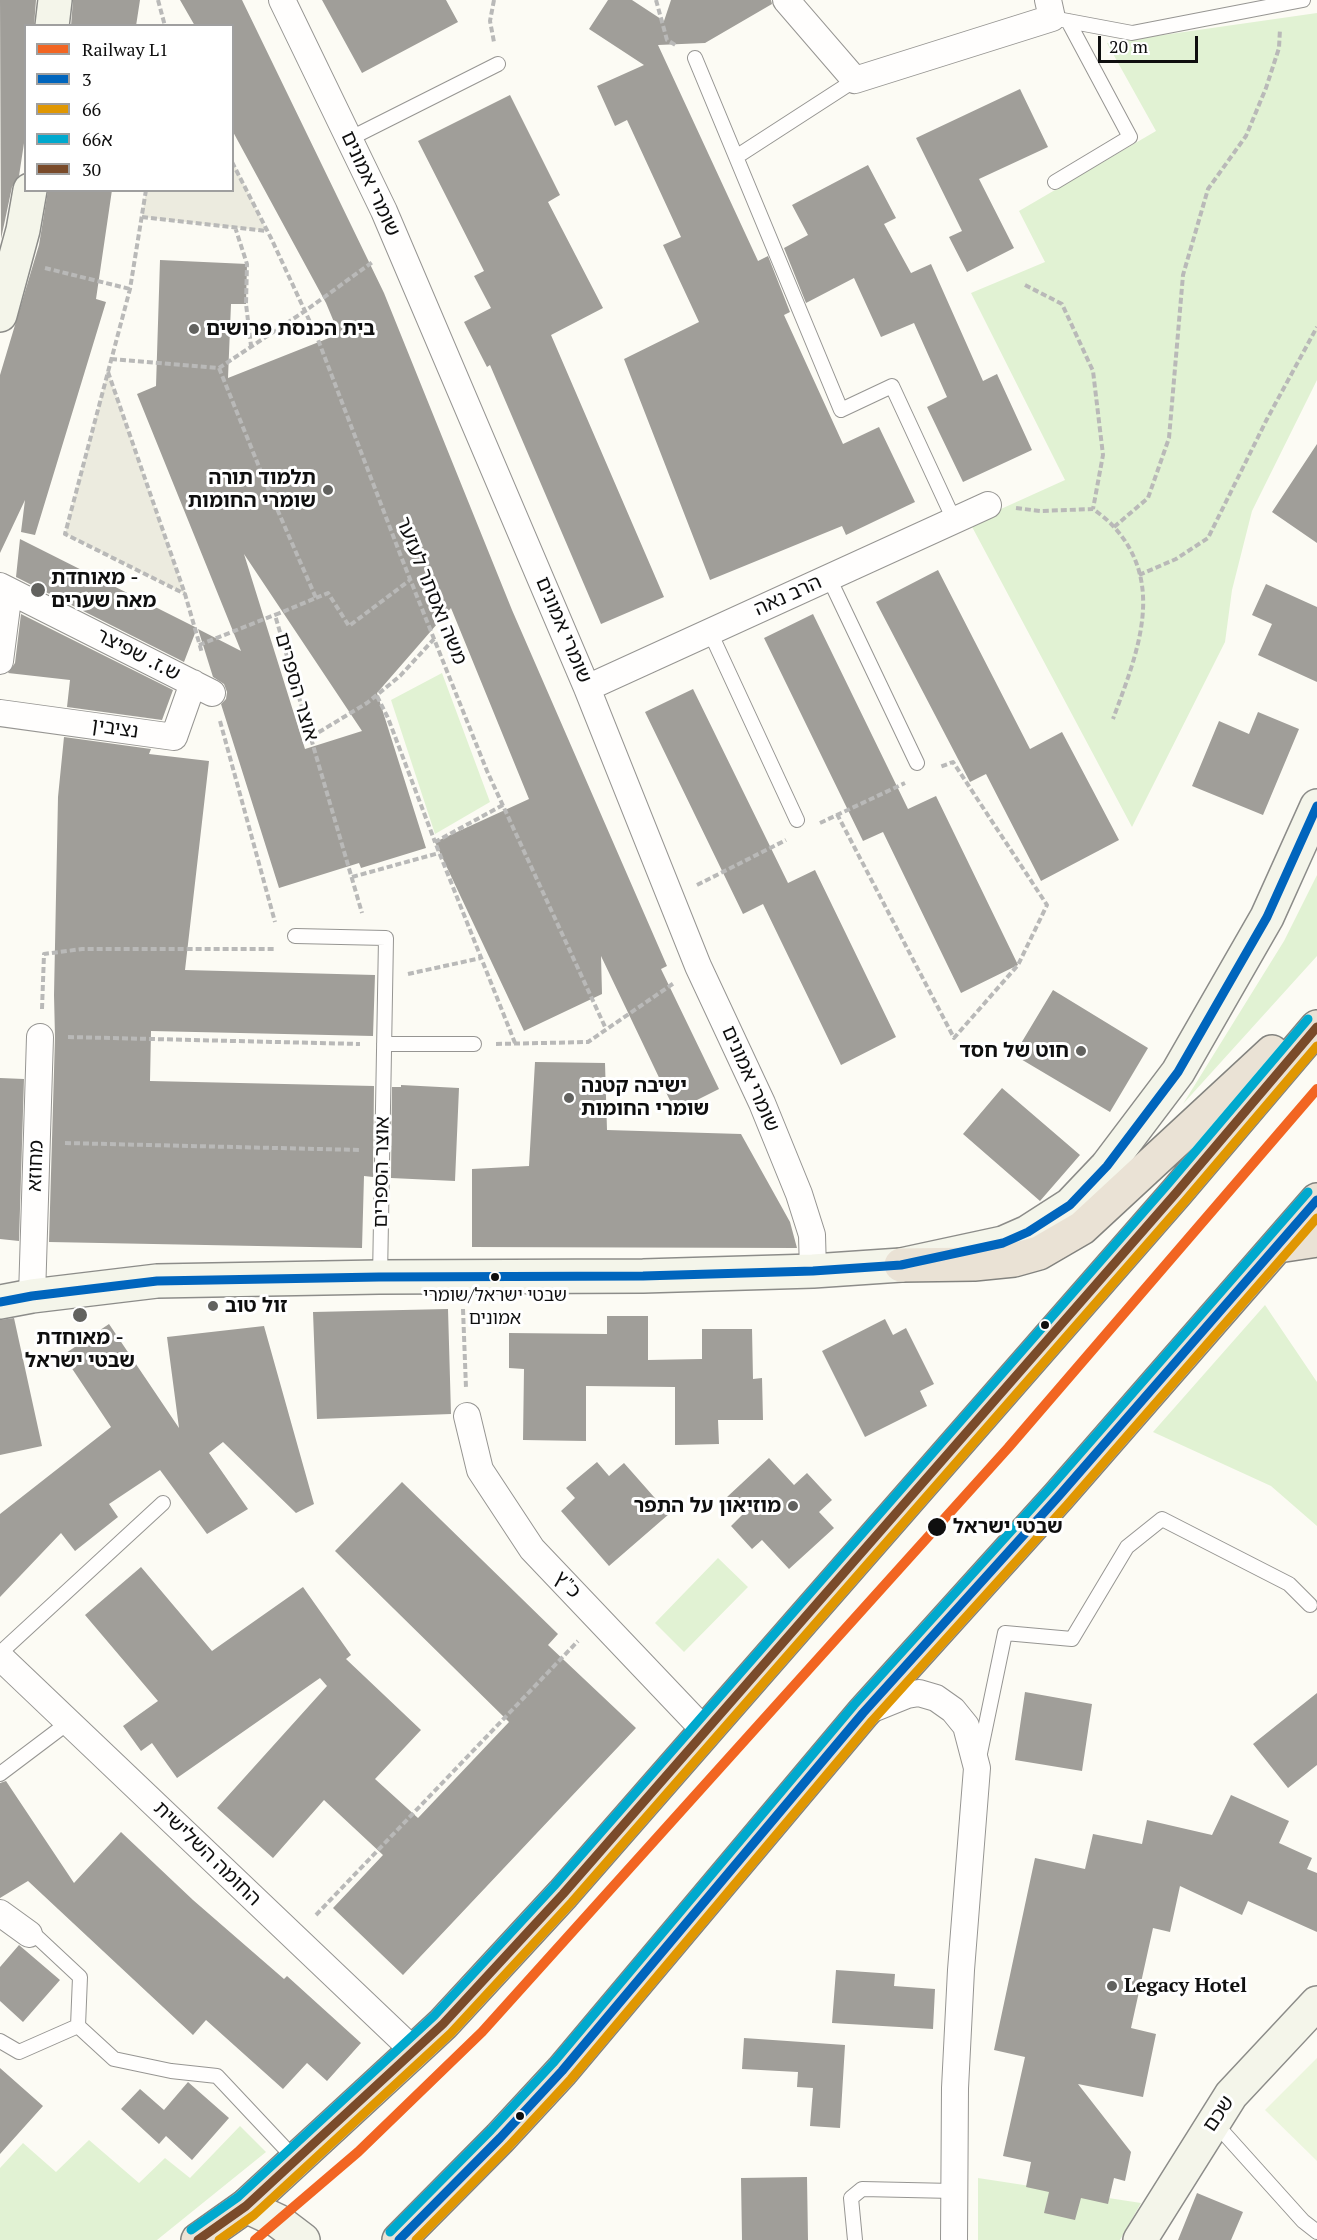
<!DOCTYPE html>
<html>
<head>
<meta charset="utf-8">
<style>
  body { margin:0 }
  #map { position:relative; width:1317px; height:2240px; overflow:hidden; background:#fcfbf4; font-family:"PT Serif","Noto Sans Hebrew",serif }
  canvas { display:block }
  .legend { position:absolute; left:24px; top:24px; width:210px; height:168px; box-sizing:border-box; background:#fff; border:2px solid #9f9f9f; margin:0; padding:8px 10px; list-style:none; font-size:18px; color:#0f0f0f }
  .legend li { display:flex; align-items:center; gap:12px; height:30px }
  .legend b { width:30px; border:2px solid #9f9f9f }
  .scale { position:absolute; left:1098px; top:36px; width:100px; height:27px; box-sizing:border-box; border:3px solid #0f0f0f; border-top:0; padding-left:8px; font-size:18px; line-height:21px; white-space:nowrap; color:#0f0f0f; -webkit-text-stroke:4px #fff; paint-order:stroke }
</style>
</head>
<body>
<div id="map">
<canvas width="1317" height="2240"></canvas>
<ul class="legend">
<li><b style="height:8px;background:#f26522"></b>Railway L1</li>
<li><b style="height:8px;background:#0065bd"></b>3</li>
<li><b style="height:8px;background:#e09702"></b>66</li>
<li><b style="height:8px;background:#00a9ce"></b>66א</li>
<li><b style="height:8px;background:#7a4b2a"></b>30</li>
</ul>
<div class="scale">20 m</div>
</div>
<script>
const context = document.querySelector('canvas').getContext('2d');
context.lineJoin = 'round';
function fillPath(path, color) {
  context.fillStyle = color;
  context.fill(path, 'evenodd');
}
function strokePath(path, color, width, dash) {
  context.strokeStyle = color;
  context.lineWidth = width;
  context.lineCap = dash ? 'butt' : 'round';
  context.setLineDash(dash || []);
  context.stroke(path);
}
function label(font, color, halo, rows, align = 'center') {
  context.font = font + ' "PT Serif","Noto Sans Hebrew",serif';
  context.lineWidth = 6;
  context.setLineDash([]);
  context.textBaseline = 'middle';
  context.strokeStyle = halo;
  context.fillStyle = color;
  for (const [text, x, y, turn = 0] of rows) {
    context.save();
    context.translate(x, y);
    context.rotate((+turn || 0) * Math.PI / 180);
    context.textAlign = isNaN(turn) ? turn : align;
    if (halo) context.strokeText(text, 0, 0);
    context.fillText(text, 0, 0);
    context.restore();
  }
}
const green = new Path2D(`
  M1317 13V380L1252 511 1232 590 1225 642 1132 827 970 523 1065 480 971 293 1045 262 1019 211 1156 131 1107 43Z
  M442 673 490 802 435 834 391 700Z
  M1317 875V956L1183 1104 1284 941Z
  M1265 1305 1317 1382V1526L1271 1486 1153 1432Z
  M718 1558 748 1587 684 1652 655 1623Z
  M240 2126 266 2152 157 2240H0V2168L23 2143 56 2172 89 2140 139 2183 165 2158 190 2178Z
  M978 2178 1141 2203 1120 2240H978Z`);
const pitch = new Path2D(`
  M1317 2058V2161L1265 2110Z`);
const plaza = new Path2D(`
  M233 162 267 231 142 217 146 191 232 190Z
  M108 372 185 594 65 534Z`);
const building = new Path2D(`
  M0 0H36L34 26H26V130L19 176 12 187 1 239Z
  M73 0H140L136 26H71Z
  M180 0H242L384 293 512 610 667 966 661 969 719 1089 675 1111 601 956 602 994 524 1031 435 842 529 799 451 608 377 693 426 848 361 868 359 863 279 888 221 704 226 699 227 692 224 684 213 677 198 629 241 651 137 394 156 386 160 260 247 264 246 304H231L228 378 339 334 326 303 232 130V26H195ZM244 554 362 731 305 749Z
  M322 0H446L458 22 362 73Z
  M608 0H632L664 21 671 0H771L772 4 705 43 658 45 758 261 768 256 790 312 784 315 843 444 879 427 915 502 846 535 842 526 710 580 624 359 699 322 663 245 681 237 627 120 615 126 597 86 644 65 589 29Z
  M1020 89 1048 147 979 179 1014 248 967 272 949 237 962 231 916 138Z
  M510 95 560 195 548 202 603 308 551 335 664 597 601 624 490 365 487 367 464 322 491 308 474 276 484 271 418 141Z
  M868 165 896 218 884 224 911 273 931 264 983 381 997 374 1032 450 963 482 927 407 947 397 914 323 881 337 854 278 806 303 784 248 808 235 792 205Z
  M48 190H112L96 299 106 302 35 535 21 532 25 500 0 553V375L39 245Z
  M1317 444V543L1272 512Z
  M20 539 197 628 184 662 16 577Z
  M938 570 1030 749 1062 732 1119 840 1041 881 986 774 970 782 876 602Z
  M1266 584 1317 607V682L1258 655 1272 624 1252 615Z
  M21 614 173 690 162 720 67 707 70 680 8 673 15 663Z
  M813 614 908 809 936 796 1018 965 961 993 883 832 863 841 764 638Z
  M693 689 788 883 815 870 896 1037 841 1065 763 904 743 914 645 712Z
  M1258 712 1299 729 1263 815 1192 786 1219 721 1249 734Z
  M64 737 151 749 149 754 209 761 185 970 375 975 373 1036 151 1031 150 1081 374 1086 373 1177 364 1176 362 1248 49 1242 55 1037 54 995 58 797Z
  M1053 990 1148 1048 1110 1112 1014 1055Z
  M535 1062 605 1063 607 1130 741 1134 790 1222 797 1248 472 1247V1169L529 1166Z
  M0 1078 24 1079 19 1241 0 1239Z
  M401 1085 459 1088 455 1181 391 1178 392 1087H401Z
  M1002 1088 1080 1155 1040 1201 963 1134Z
  M448 1309 451 1414 317 1419 313 1312Z
  M607 1316H648V1360L702 1359V1329H752L753 1379 762 1378 763 1420H718L719 1444 675 1445V1387L586 1386V1441L523 1440 524 1369 509 1368V1333L607 1334Z
  M14 1318 42 1446 0 1455V1320Z
  M885 1319 893 1335 906 1328 934 1384 920 1391 927 1406 865 1437 822 1351Z
  M109 1324 179 1428 167 1337 264 1326 314 1504 296 1513 223 1442 209 1453 248 1509 207 1534 160 1470 109 1504 118 1517 75 1551 61 1533 0 1597V1514L111 1427 63 1355Z
  M769 1458 794 1485 807 1473 832 1500 819 1512 834 1528 789 1569 762 1540 752 1549 731 1526 743 1514 727 1497Z
  M597 1462 609 1476 624 1463 669 1514 609 1566 561 1511 575 1498 566 1488Z
  M402 1482 558 1634 548 1645 636 1728 403 1975 333 1908 383 1855 324 1800 273 1858 217 1808 327 1686 320 1678 177 1778 152 1743 141 1751 123 1726 158 1701 85 1615 141 1567 212 1651 303 1587 351 1655 346 1659 421 1730 375 1779 418 1818 509 1722 335 1551Z
  M1025 1692 1092 1704 1082 1771 1015 1760Z
  M1317 1693V1765L1288 1788 1253 1744Z
  M6 1781 74 1883 121 1832 193 1900 284 1979 287 1976 361 2043 327 2081 307 2063 283 2089 206 2020 193 2035 28 1881 0 1898V1783Z
  M1231 1795 1289 1821 1279 1843 1312 1858 1307 1869 1317 1873V1932L1248 1901 1242 1915 1180 1886 1170 1932 1153 1928 1131 2028 1156 2034 1143 2097 1078 2084 1131 2152 1125 2181 1114 2178 1108 2204 1081 2198 1075 2220 1044 2213 1049 2192 1026 2187 1031 2162 1003 2156 1025 2057 994 2050 1035 1858 1085 1869 1093 1834 1142 1844 1147 1820 1212 1835Z
  M19 1945 60 1980 23 2022 0 2001V1967Z
  M836 1970 895 1974 894 1986 935 1989 933 2029 832 2023Z
  M744 2038 845 2045 840 2128 810 2126 813 2088 797 2087 798 2072 742 2069Z
  M0 2068 43 2106 0 2154Z
  M188 2082 229 2118 192 2160 166 2136 159 2144 121 2109 140 2089 164 2110Z
  M807 2177 808 2240H742L741 2178Z
  M1197 2193 1243 2212 1231 2240H1178Z`);
const path = new Path2D(`
  M158 0 165 26
  M494 0 490 21 494 42
  M656 0 667 40 677 46
  M232 162 271 238 317 337 402 559 487 771 606 1029
  M146 190 130 289 65 534 185 594
  M142 217 267 231
  M235 227 247 264 246 304 251 346
  M45 268 130 289
  M1025 285 1062 304 1093 371 1103 455 1093 509
  M111 359 219 368 305 311 374 261
  M219 368 264 479 316 598 275 615 362 913
  M108 372 185 594 202 653
  M1016 508 1040 511 1093 509C1100 514 1108 520 1114 527 1167 585 1136 656 1113 719
  M1114 527 1148 498 1169 438 1183 275 1208 189 1246 136 1266 88 1279 48 1280 29
  M1139 575 1176 559 1208 538 1267 419 1317 327
  M316 598 328 593 349 626 410 580
  M199 645 277 614
  M377 696 388 718 435 842
  M220 721 275 922
  M311 737 367 703 400 676 434 639
  M503 805 435 842 515 1043
  M837 814 954 1038 1018 965 1047 905 953 762 940 767
  M820 823 905 783
  M352 877 439 853
  M697 885 786 840
  M408 974 481 958
  M42 1009 44 954 82 949H275
  M68 1037 360 1044
  M496 1044 588 1042 674 983
  M65 1143 360 1150
  M463 1309 466 1388
  M316 1915 578 1641`);
const lane = new Path2D(`
  M1052 18 1132 33 1303 0
  M695 58 841 410 892 386 954 520
  M349 139 498 64
  M736 157 855 80
  M1055 182 1130 137 1068 21
  M829 578 917 763
  M710 632 797 820
  M295 936 386 938 380 1277
  M384 1044H474
  M0 1653 163 1503
  M979 1758 1005 1633 1072 1639 1127 1547 1162 1519 1289 1584 1310 1605
  M0 1774 69 1722
  M29 1934 35 1935 80 1977 78 2026 114 2059 171 2071 217 2076 296 2160
  M0 2041 19 2052 78 2026
  M1214 2122 1303 2221 1317 2232
  M855 2240 851 2198 862 2189 953 2191`);
const street = new Path2D(`
  M282 0 384 211 587 688 698 966 762 1103 799 1194 812 1235 813 1271
  M786 0 855 80 1052 18 1048 0
  M0 586 212 693
  M0 661 9 591
  M587 688 988 505
  M0 713 174 737 193 683
  M32 1296 40 1037
  M467 1416 480 1470 532 1549 705 1731
  M0 1657 414 2051
  M865 1712 907 1695 919 1693 936 1698 953 1710 966 1726 977 1768 961 1970 955 2088 954 2240
  M0 1913 29 1934`);
const secondary = new Path2D(`
  M52 26 55 0
  M0 315 23 230 30 190
  M0 1302 32 1296 157 1281 379 1277 643 1276 813 1271 901 1265 1003 1243 1028 1232 1070 1205 1107 1166 1178 1072 1267 917 1317 806
  M246 2206 278 2221 303 2240
  M1140 2240 1231 2095 1317 2003`);
const highway = new Path2D(`
  M1278 1246 1317 1240
  M901 1265 974 1264 1014 1260 1039 1253 1082 1228 1272 1052
  M198 2240 246 2206 414 2051 443 2024 563 1894 1176 1193 1317 1027
  M399 2240 500 2138 562 2071 863 1713 1058 1497 1317 1200`);
const bus1 = new Path2D(`
  M0 1302 32 1296 157 1281 379 1277 643 1276 813 1271 901 1265 1003 1243 1028 1232 1070 1205 1107 1166 1178 1072 1267 917 1317 806
  M399 2240 500 2138 562 2071 863 1713 1058 1497 1317 1200`);
const bus2 = new Path2D(`
  M219 2240 254 2215 451 2033 572 1902 1185 1201 1317 1046
  M416 2240 509 2146 571 2079 872 1721 1067 1505 1317 1218`);
const bus3 = new Path2D(`
  M191 2230 238 2197 434 2016 554 1886 1167 1185 1308 1019
  M390 2232 491 2130 553 2063 854 1705 1049 1489 1308 1192`);
const bus4 = new Path2D(`
  M198 2240 246 2206 443 2024 563 1894 1176 1193 1317 1027`);
const rail1 = new Path2D(`
  M255 2240 358 2152 482 2032 1008 1448 1317 1089`);
const markers = [
  [194,329,6,"#62625f"],
  [328,490,6,"#62625f"],
  [38,590,8,"#62625f"],
  [1081,1051,6,"#62625f"],
  [569,1098,6,"#62625f"],
  [495,1277,5,"#0f0f0f"],
  [213,1306,6,"#62625f"],
  [80,1315,8,"#62625f"],
  [1045,1325,5,"#0f0f0f"],
  [793,1506,6,"#62625f"],
  [937,1527,10,"#0f0f0f"],
  [1112,1986,6,"#62625f"],
  [520,2116,5,"#0f0f0f"]
];
const busNames = [
  ["שבטי ישראל/שומרי",495,1296],
  ["אמונים",495,1319]
];
const streetNames = [
  ["שומרי אמונים",370,184,65],
  ["משה ואסתר לעזער",431,591,68],
  ["הרב נאה",788,596,-24],
  ["שומרי אמונים",563,630,67],
  ["ש.ז. שפיצר",138,655,27],
  ["אוצר הספרים",296,687,74],
  ["נציבין",115,729,8],
  ["שומרי אמונים",750,1079,66],
  ["מחוזא",36,1166,-88],
  ["אוצר הספרים",382,1172,-89],
  ["כ\"ץ",567,1585,46],
  ["החומה השלישית",207,1854,44],
  ["שכם",1219,2114,-56]
];
const poiNames = [
  ["בית הכנסת פרושים",206,329],
  ["תלמוד תורה",316,478,"right"],
  ["שומרי החומות",316,501,"right"],
  ["מאוחדת -",51,578],
  ["מאה שערים",51,601],
  ["חוט של חסד",1069,1051,"right"],
  ["ישיבה קטנה",581,1086],
  ["שומרי החומות",581,1109],
  ["זול טוב",225,1306],
  ["מאוחדת -",80,1338,"center"],
  ["שבטי ישראל",80,1361,"center"],
  ["מוזיאון על התפר",781,1506,"right"],
  ["Legacy Hotel",1124,1986]
];
const stopNames = [
  ["שבטי ישראל",953,1527]
];
fillPath(green, '#e1f2d3');
fillPath(pitch, '#ecf6dd');
fillPath(plaza, '#ecebdf');
fillPath(building, '#a09e99');
strokePath(lane, '#969592', 16);
strokePath(street, '#969592', 28);
strokePath(secondary, '#8c8c89', 36);
strokePath(highway, '#83837f', 36);
strokePath(path, '#b9b9b8', 4, [6, 3]);
strokePath(lane, '#fffefd', 14);
strokePath(street, '#fffefd', 26);
strokePath(secondary, '#f4f5ea', 33);
strokePath(highway, '#eae2d5', 33);
strokePath(bus1, '#0065bd', 9);
strokePath(bus2, '#e09702', 9);
strokePath(bus3, '#00a9ce', 9);
strokePath(bus4, '#7a4b2a', 9);
strokePath(rail1, '#f26522', 10);
for (const [x, y, r, color] of markers) {
  const dot = new Path2D();
  dot.arc(x, y, r, 0, 2 * Math.PI);
  context.fillStyle = color;
  context.fill(dot);
  strokePath(dot, '#fff', 2);
}
label('18px', '#0f0f0f', '#fff', busNames);
label('20px', '#0f0f0f', '#fff', streetNames);
label('bold 20px', '#0f0f0f', '#fff', poiNames, 'left');
label('bold 20px', '#0f0f0f', '#fff', stopNames, 'left');
</script>
</body>
</html>
